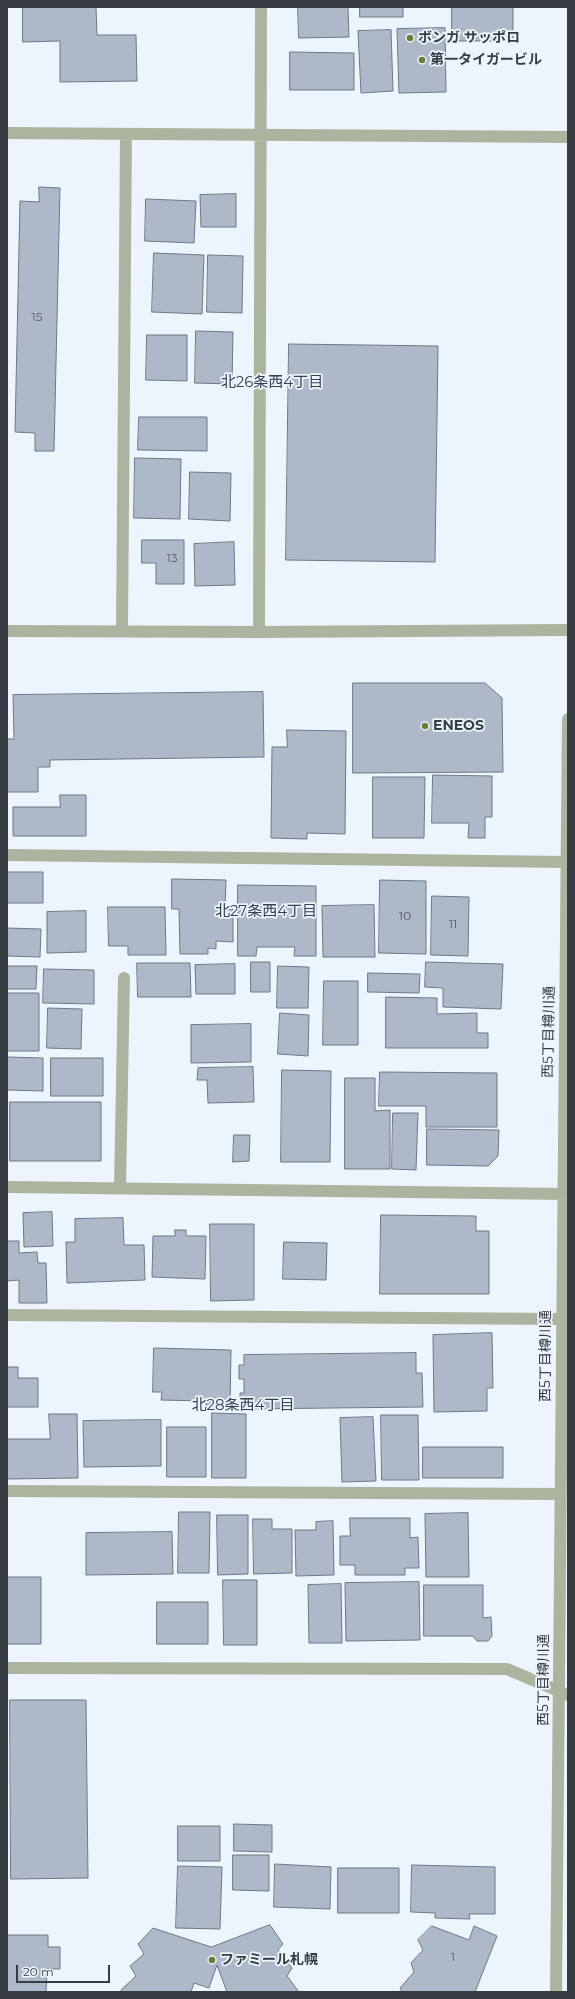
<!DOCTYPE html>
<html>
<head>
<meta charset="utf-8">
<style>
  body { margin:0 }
  #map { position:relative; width:575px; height:1999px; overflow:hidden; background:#ecf4fe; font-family:Montserrat,sans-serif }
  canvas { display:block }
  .frame { position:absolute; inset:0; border:8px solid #373c43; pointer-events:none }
  .scale { position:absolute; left:16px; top:1965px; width:94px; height:18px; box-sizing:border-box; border:2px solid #373c43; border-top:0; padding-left:5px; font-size:12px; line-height:14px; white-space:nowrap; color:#373c43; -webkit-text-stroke:3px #ecf4fe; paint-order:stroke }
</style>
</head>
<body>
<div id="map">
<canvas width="575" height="1999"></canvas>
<div class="frame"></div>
<div class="scale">20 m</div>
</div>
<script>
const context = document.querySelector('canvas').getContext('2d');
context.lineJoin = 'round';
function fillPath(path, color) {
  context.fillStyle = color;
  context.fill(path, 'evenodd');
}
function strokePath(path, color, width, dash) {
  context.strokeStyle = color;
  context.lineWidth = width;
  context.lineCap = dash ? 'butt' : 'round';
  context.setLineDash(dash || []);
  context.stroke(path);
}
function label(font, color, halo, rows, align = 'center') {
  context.font = font + ' Montserrat,"Noto Sans JP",sans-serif';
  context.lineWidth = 3.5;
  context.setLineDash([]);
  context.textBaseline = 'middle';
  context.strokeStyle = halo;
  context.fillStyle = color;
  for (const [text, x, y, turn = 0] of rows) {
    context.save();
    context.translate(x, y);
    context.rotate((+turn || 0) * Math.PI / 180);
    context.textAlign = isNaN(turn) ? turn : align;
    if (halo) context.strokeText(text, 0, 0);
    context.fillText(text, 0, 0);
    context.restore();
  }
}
const building = new Path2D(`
  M23 7H96L97 35H136L137 81 60 82V41L23 42Z
  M298 7H348L349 37 299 38Z
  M360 7H403V17H360Z
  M452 7H513V41H452Z
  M445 28 446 92 399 93 397 29Z
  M391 30 393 91 361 93 358 31Z
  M290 52 354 53V90H290Z
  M39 187 60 188 54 451H35V433L15 432 20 201 39 202Z
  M236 194V227H201L200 195Z
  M146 199 196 201 194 243 145 241Z
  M154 253 204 255 202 314 152 312Z
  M208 255 243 256 242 313 207 312Z
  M196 331 233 332 232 384 195 383Z
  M147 335H187V381L146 380Z
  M289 344 438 346 435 562 286 560Z
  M139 417H207V451L138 450Z
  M135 458 181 459 180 519 134 518Z
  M190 472 231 473 230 521 189 519Z
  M142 540H184V584H156V563H142Z
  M234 542 235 585 195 586 194 544Z
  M353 683H485L502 698 503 772 353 773Z
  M263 692 264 757 50 760V767H38V792H7V739H14L13 695Z
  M287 730 346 731 345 834 307 833V839L271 838 272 747H287Z
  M433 775 492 776V817H485V838H468L469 823H432Z
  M373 777H425L424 838H373Z
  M60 795H86V836H13V807H60Z
  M7 872H43V903H7Z
  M172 879 226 880 225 909H233V942L216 941V949L208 948V954H180L179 909H172Z
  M380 880 426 881V954L379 953Z
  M238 885 316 886V956H294L295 947H257L256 956H238Z
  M432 896 469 897 468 956 431 955Z
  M374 905 375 957H323L322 906Z
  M108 907H165L166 955H128V946H109Z
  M86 911V952L47 953V912Z
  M7 928 41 929 40 957 7 956Z
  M251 962H270V992H251Z
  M426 962 503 964 501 1009 443 1007V988L425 987Z
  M137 963H190L191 997H138Z
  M235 964V994H196L195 965Z
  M7 966H37L36 989H7Z
  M278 966 309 967 308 1008H277Z
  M44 969 94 970V1004L43 1003Z
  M368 973 420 974 419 993 368 992Z
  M324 981H358V1045H323Z
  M7 993H39V1051H7Z
  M386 997 437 998V1014L477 1013V1033H488V1048H386Z
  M48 1008 82 1009 81 1049 47 1048Z
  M280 1013 309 1015 308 1056 278 1054Z
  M251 1024V1062L191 1063V1025Z
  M7 1057 43 1058V1091L7 1090Z
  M51 1058H103V1096H51Z
  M253 1067 254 1102 208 1103 207 1080H197L198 1068Z
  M282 1070 331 1071 330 1162H281Z
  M380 1072 497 1073V1127H426V1106H379Z
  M345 1078H375V1111L390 1110V1169H345Z
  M10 1102H101V1161H10Z
  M393 1113H418L416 1170 392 1169Z
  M427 1129 499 1130 498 1156 488 1166 427 1165Z
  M234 1135H250L249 1161 233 1162Z
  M52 1212 53 1246 24 1247 23 1213Z
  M381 1215 476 1216V1231H489V1294H380Z
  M123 1218 124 1245H144L145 1280 67 1283 66 1242H75V1219Z
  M210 1224H254V1300L211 1301Z
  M175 1230H186V1236H206L205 1279 152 1277 153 1236H175Z
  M7 1241H19V1253L37 1252 38 1263H46L47 1303H19V1280L7 1281Z
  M284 1242 327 1243 326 1280 283 1279Z
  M492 1333 493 1388H487V1411L434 1412 433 1335Z
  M154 1348 231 1350 230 1407H206V1401L161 1400 162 1392H153Z
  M416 1353V1373H422L423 1407 240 1409V1393H244V1379H239V1365H244V1355Z
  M7 1367H18V1378H38V1407H7Z
  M212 1413 246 1414V1478H212Z
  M49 1414H77L78 1478 7 1479V1439H50Z
  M381 1415H418L419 1480H382Z
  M373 1417 376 1481 342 1482 340 1418Z
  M161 1420V1466L84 1467 83 1421Z
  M167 1427H206V1477H167Z
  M423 1447H503V1478H423Z
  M179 1512H210L209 1573H178Z
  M468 1513 469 1577H426L425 1514Z
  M217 1515H248V1574L218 1575Z
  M350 1518H410V1538L418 1537 419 1568H405V1575H355V1565H340V1536H350Z
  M253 1519H272V1529H292V1573L254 1574Z
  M333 1521 334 1575 296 1576 295 1530H316V1522Z
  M172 1532 173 1574 86 1575V1533Z
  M7 1577H41V1644H7Z
  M223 1580H257V1645H224Z
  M419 1582 420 1640 346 1641 345 1583Z
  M341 1584 342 1643H309L308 1585Z
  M424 1585H483V1618L491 1617 492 1636 488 1641H477L473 1636H424Z
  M157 1602H208V1644H157Z
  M10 1700H86L88 1878 11 1879Z
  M234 1824 272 1825V1852L234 1851Z
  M178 1826H220V1861H178Z
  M233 1855H269V1891L233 1890Z
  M275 1864 331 1867 330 1909 274 1907Z
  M412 1865 495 1867V1914H469L470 1919 435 1918V1913L411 1912Z
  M178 1866 222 1867 220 1929 176 1928Z
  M338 1868H399V1913H338Z
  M270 1925 283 1944 278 1950 292 1968 287 1976 299 1992H227L217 1965 209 1988 194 1983 191 1992H122L121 1990 136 1976 130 1966 144 1954 138 1944 153 1928 211 1947Z
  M432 1926 469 1940 474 1926 497 1936 475 1992H402L400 1988 414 1972 411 1963 423 1950 418 1940Z
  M7 1935H48V1947H60V1969H47L46 1992H7Z`);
const minor = new Path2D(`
  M7 133 568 137
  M7 631 259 632 568 630
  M122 631 126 134
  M259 632 261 7
  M7 855 566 862
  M7 1187 568 1194
  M120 1188 124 978
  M7 1315 561 1319
  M7 1491 560 1494
  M7 1668 507 1669 568 1695
  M556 1992 568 719`);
const markers = [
  [410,38,4,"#667f32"],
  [422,60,4,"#667f32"],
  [425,726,4,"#667f32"],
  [212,1960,4,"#667f32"]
];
const numberNames = [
  ["15",37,317],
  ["13",172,558],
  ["10",405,916],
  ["11",453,924],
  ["1",453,1957]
];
const poiNames = [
  ["ボンガ サッポロ",418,38],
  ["第一タイガービル",430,60],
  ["ENEOS",433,726],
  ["ファミール札幌",220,1960]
];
const streetNames = [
  ["西5丁目樽川通",549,1032,-89],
  ["西5丁目樽川通",546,1356,-90],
  ["西5丁目樽川通",544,1680,-90]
];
const neighbourhoodNames = [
  ["北26条西4丁目",272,383],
  ["北27条西4丁目",266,912],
  ["北28条西4丁目",243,1406]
];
fillPath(building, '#adb9c9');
strokePath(building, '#6d7887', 1);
strokePath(minor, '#acb49f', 12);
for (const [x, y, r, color] of markers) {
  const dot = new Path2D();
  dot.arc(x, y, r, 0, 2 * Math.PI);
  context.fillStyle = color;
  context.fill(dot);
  strokePath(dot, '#ecf4fe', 1.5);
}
label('12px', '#545b64', null, numberNames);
label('bold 14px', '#373c43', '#ecf4fe', poiNames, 'left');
label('14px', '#373c43', '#ecf4fe', streetNames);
label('15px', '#36404e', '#ecf4fe', neighbourhoodNames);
</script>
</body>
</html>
